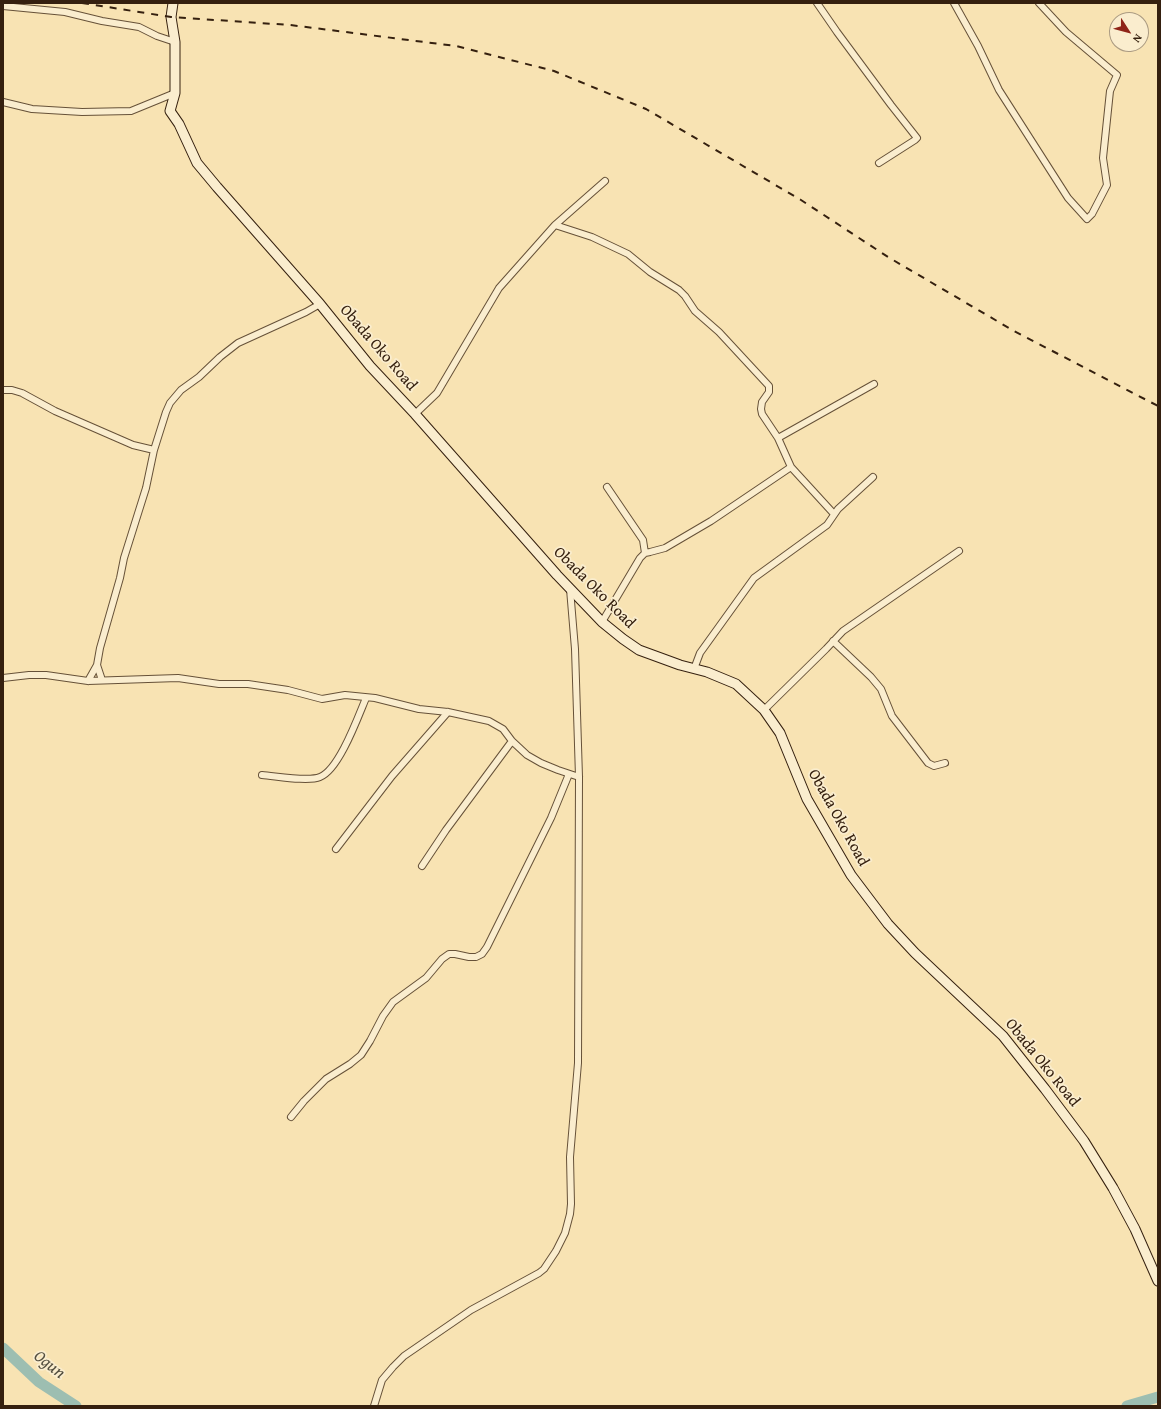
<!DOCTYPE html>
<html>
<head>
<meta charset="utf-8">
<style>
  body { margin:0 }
  #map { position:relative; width:1161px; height:1409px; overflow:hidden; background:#f8e3b3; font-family:"Gentium Book Plus",serif }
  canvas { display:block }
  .frame { position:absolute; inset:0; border:4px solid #35200f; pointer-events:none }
  .north { position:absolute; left:1109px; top:12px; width:40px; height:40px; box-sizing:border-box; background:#faedce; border:1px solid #ab9b82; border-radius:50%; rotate:126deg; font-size:11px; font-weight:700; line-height:16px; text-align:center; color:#35200f }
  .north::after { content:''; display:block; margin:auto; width:14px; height:18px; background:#8f2418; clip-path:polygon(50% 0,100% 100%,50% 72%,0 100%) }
</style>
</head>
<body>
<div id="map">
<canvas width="1161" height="1409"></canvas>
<div class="frame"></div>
<div class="north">N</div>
</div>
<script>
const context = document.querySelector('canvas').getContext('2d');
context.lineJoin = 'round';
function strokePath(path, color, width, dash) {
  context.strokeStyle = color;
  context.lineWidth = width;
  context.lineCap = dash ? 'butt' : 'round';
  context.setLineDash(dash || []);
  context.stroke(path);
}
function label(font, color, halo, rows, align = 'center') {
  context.font = font + ' "Gentium Book Plus",serif';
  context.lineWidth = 3.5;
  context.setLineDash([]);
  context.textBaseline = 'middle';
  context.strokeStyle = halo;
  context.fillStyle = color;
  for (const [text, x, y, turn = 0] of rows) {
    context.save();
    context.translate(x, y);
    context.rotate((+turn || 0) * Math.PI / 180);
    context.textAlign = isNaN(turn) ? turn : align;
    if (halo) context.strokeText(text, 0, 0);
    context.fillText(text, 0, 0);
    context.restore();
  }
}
const river = new Path2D(`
  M3 1348 39 1382 76 1406
  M1127 1406 1158 1397`);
const street = new Path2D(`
  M817 3 837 32 891 105 917 138 915 140 879 163
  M954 3 978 46 999 90 1068 198 1087 219 1092 214 1107 185 1103 158 1110 91 1117 75 1066 32 1039 3
  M3 6 65 12 102 21 139 27 157 36 175 42
  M3 102 32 109 82 112 131 111 175 93
  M555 225 592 237 628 254 650 272 679 290 685 296 695 311 719 332 769 386V392L762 402 761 409 762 414 778 438 791 467 834 514
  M3 390H12L22 393 55 411 133 445 154 450
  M415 414 437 393 499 288 555 225 605 181
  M778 438 874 384
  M607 487 643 540 645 553
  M602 622 640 558 645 553 650 552 665 548 711 521 791 467
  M833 641 871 677 881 689 892 716 928 763 934 766 945 763
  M694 669 700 653 754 578 827 525 838 509 873 477
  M3 678 29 675H46L88 681 178 678 219 684H248L288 690 322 699 345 695 375 698 419 709 448 712 489 721 503 729 512 741 527 755 541 763 558 770 579 777
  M102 680 97 665 100 648 120 578 124 558 146 488 154 450 166 412 170 403 181 390 199 377 220 357 238 343 306 312 320 304
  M88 681 97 665
  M764 710 826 649 843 631 959 551
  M262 775C276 776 308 782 320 777 339 770 358 717 366 698
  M336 849 392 776 448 712
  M422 866 446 830 512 741
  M291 1117 304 1101 326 1079 350 1064 361 1055 370 1041 383 1016 393 1002 426 978 442 959 449 954H455L469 957H476L482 954 487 947 551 818 569 774
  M374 1406 382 1380 393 1367 404 1356 471 1310 539 1273 544 1269 556 1251 565 1233 570 1214 571 1204 570 1157 578 1063 579 777 575 649 570 589`);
const secondary = new Path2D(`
  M173 3 171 17 175 42V93L170 111 179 124 197 163 217 187 320 304 370 366 415 414 557 575 602 622 623 639 639 650 680 665 707 672 736 684 764 710 780 733 807 799 851 875 888 924 915 953 1003 1036 1045 1089 1084 1141 1113 1188 1135 1229 1158 1281`);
const rail = new Path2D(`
  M82 3 171 17 290 25 456 46 554 71 646 109 801 200 888 257 1014 331 1158 406`);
const streetNames = [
  ["Obada Oko Road",378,348,49],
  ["Obada Oko Road",594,588,45],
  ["Obada Oko Road",838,818,61],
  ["Obada Oko Road",1042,1063,51]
];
const waterNames = [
  ["Ogun",49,1365,38]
];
strokePath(river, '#9dbeb1', 11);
strokePath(street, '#665138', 8);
strokePath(secondary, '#35200f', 11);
strokePath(street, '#faedce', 6);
strokePath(secondary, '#faedce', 9);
strokePath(rail, '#35200f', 2, [7, 7]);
label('16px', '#35200f', '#faedce', streetNames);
label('italic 17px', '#544f40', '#faedce', waterNames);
</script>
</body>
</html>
